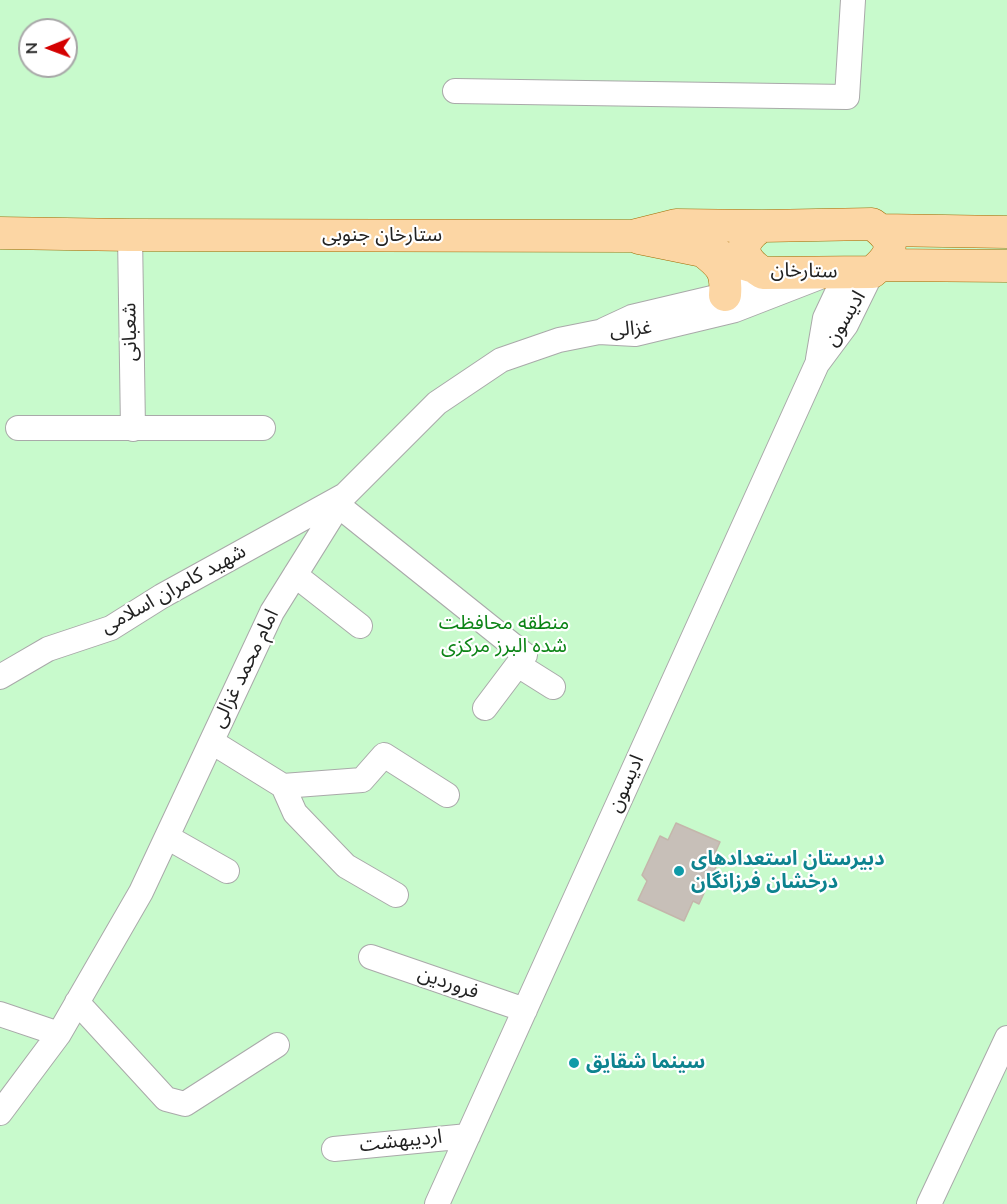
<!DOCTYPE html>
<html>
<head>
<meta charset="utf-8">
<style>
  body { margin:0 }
  #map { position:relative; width:1007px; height:1204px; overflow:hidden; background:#f2efe9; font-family:"Nunito Sans",sans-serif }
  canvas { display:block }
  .north { position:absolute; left:18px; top:18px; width:60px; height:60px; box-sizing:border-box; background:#fff; border:2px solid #a7a7a7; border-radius:50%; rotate:269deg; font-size:16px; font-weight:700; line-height:24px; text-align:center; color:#222 }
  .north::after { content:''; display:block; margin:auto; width:21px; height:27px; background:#d40000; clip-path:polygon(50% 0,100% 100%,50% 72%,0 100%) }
</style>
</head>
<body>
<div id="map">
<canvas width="1007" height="1204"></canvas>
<div class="north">N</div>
</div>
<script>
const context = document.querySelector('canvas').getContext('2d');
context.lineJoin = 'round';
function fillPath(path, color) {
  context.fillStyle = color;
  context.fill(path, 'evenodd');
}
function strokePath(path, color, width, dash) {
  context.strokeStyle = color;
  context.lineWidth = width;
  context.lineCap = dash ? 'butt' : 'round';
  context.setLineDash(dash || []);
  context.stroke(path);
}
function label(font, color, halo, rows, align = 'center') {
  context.font = font + ' "Nunito Sans","Noto Sans Arabic",sans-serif';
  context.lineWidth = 4.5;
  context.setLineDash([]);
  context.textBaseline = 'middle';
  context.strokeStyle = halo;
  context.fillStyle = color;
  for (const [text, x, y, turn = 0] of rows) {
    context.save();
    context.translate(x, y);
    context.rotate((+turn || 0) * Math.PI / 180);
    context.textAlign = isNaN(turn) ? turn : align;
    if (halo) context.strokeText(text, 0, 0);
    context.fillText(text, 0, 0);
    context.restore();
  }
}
const park = new Path2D(`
  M0 0H1007V1204H0ZM30 30H66V66H30Z`);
const building = new Path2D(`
  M676 823 720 842 710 864 716 867 699 904 693 901 684 921 638 900 647 881 642 875 660 836 668 840Z`);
const minor = new Path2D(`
  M455 91 847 97 853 0
  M130 235 133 429
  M604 330 632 317 725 295 763 273
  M818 359 825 318 841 284 837 273
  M18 428H263
  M339 506 525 655 485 708
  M295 575 360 626
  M518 665 553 687
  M0 677 48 649 111 628 162 596 345 495
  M212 742 283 786 295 813 346 866 396 895
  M283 786 362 780 384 755 447 795
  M167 837 227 871
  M371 957 525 1010
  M77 1002 166 1099 185 1104 277 1045
  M0 1014 59 1034
  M0 1113 59 1034 141 892 272 612 345 495 437 403 501 360 559 340 599 332 635 334 735 310 820 277
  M334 1149 468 1136
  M437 1204 817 364 846 325 872 272
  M929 1204 1007 1038`);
const major = new Path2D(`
  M872 224C897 241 894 254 872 272L763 273C739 258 738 241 762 226Z
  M881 230 1007 232
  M0 233 130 235 632 236 676 225 762 226
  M639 238 703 251 751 266
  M703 251C721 265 727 271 725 295
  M882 265 1007 266`);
const markers = [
  [679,871,6,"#0f9aa8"],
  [574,1063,6,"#0f9aa8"]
];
const streetNames = [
  ["ستارخان جنوبی",382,236],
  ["ستارخان",804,272,1],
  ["ادیسون",846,319,-59],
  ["غزالی",631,330,-4],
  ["شعبانی",131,332,-91],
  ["شهید کامران اسلامی",174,590,-29],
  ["امام محمد غزالی",246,669,-64],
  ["ادیسون",627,784,-66],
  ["فروردین",448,984,19],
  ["اردیبهشت",401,1142,-6]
];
const parkNames = [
  ["منطقه محافظت",504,624],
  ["شده البرز مرکزی",504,647]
];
const cultureNames = [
  ["دبیرستان استعدادهای",691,860],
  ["درخشان فرزانگان",691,883],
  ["سینما شقایق",586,1063]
];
fillPath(park, '#c8facc');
fillPath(building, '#c7bfb8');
strokePath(building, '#c4b6ab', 1.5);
strokePath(minor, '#a9a9a9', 26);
strokePath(major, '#a06b00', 33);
strokePath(minor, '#fff', 24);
strokePath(major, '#fcd6a4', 32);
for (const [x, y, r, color] of markers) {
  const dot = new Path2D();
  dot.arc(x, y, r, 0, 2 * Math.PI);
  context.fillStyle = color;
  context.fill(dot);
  strokePath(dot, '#fff', 2);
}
label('20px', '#222', '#fff', streetNames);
label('20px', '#0c8416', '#fff', parkNames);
label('bold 20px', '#0d838f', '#fff', cultureNames, 'left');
</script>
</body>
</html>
